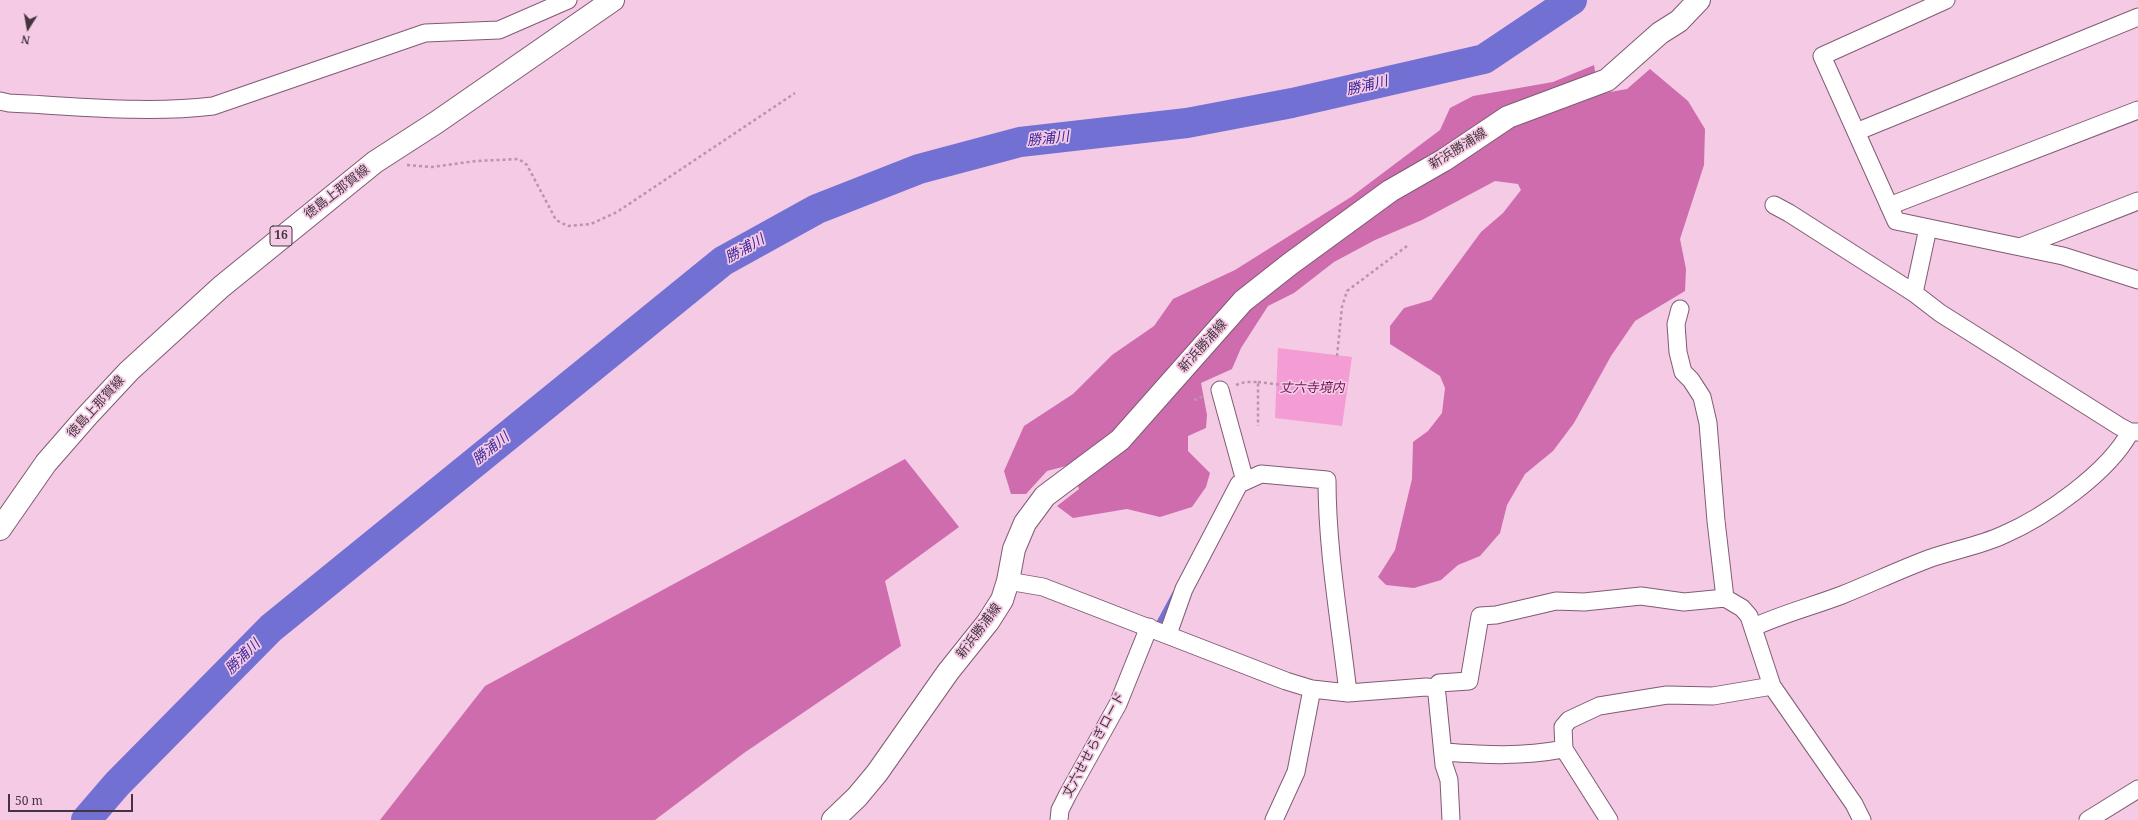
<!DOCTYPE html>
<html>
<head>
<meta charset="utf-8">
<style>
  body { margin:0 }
  #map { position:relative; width:2138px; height:820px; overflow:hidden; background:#f4cae4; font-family:"Noto Serif",serif }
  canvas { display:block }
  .north { position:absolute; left:8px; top:8px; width:40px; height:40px; -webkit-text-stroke:3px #f4cae4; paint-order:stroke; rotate:191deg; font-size:11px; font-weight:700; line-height:16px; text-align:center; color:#45343e }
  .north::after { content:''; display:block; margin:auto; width:14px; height:18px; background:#45343e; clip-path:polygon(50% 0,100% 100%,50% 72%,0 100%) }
  .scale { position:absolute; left:8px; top:794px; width:125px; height:18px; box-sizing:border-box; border:2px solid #45343e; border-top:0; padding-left:5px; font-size:12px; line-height:14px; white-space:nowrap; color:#45343e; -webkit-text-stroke:3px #f4cae4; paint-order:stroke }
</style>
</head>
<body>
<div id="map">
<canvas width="2138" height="820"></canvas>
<div class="north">N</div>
<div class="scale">50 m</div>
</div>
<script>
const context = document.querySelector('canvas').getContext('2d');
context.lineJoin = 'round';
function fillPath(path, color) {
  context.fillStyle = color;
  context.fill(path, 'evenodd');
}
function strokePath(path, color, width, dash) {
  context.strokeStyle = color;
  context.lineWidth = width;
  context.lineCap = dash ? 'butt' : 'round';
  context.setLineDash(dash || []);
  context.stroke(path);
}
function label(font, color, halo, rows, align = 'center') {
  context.font = font + ' "Noto Serif","Noto Sans JP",serif';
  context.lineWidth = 3.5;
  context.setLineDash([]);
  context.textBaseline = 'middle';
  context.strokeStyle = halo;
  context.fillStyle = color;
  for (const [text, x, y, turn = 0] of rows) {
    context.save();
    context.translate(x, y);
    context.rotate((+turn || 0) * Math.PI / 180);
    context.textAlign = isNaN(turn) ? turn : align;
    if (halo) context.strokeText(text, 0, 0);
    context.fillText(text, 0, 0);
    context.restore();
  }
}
const green = new Path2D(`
  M1278 348 1352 357 1342 426 1275 418Z`);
const forest = new Path2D(`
  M1594 65 1599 94 1627 89 1650 69 1688 101 1705 129 1704 165 1680 239 1686 269 1685 291 1635 321 1611 356 1574 423 1553 451 1525 474 1507 505 1500 533 1480 556 1458 565 1441 580 1414 588 1386 585 1378 577 1395 550 1412 479 1413 442 1428 431 1442 413 1445 388 1440 376 1390 344V326L1404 308 1431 300 1481 232 1503 213 1521 190 1518 184 1495 181 1422 220 1375 240 1334 262 1294 293 1268 306 1241 348 1232 369 1201 383 1207 415 1206 428 1188 436V451L1210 473 1206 487 1192 507 1160 517 1127 509 1073 518 1057 506 1079 489 1070 465 1047 471 1026 494H1011L1004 471 1024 426 1073 394 1112 355 1154 326 1173 299 1235 270 1351 197 1440 130 1450 108 1473 96 1553 82Z
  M905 459 959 527 885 581 901 646 744 753 655 820H380L485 686Z`);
const stream = new Path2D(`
  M1156 628 1175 593`);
const river = new Path2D(`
  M86 820 117 784 271 628 723 261 817 209 919 169 1020 142 1187 123 1292 103 1484 59 1572 0`);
const path = new Path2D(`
  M407 165 432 167 476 161 519 159 527 165 556 220 568 226 591 224 617 212 795 93
  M1337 356 1342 307 1347 291 1407 246
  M1258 382 1341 392
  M1236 385 1245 382H1258V426
  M1194 400 1205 396`);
const minor = new Path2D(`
  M1946 0 1822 56 1896 221 2063 256 2138 280
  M0 101 9 103C76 106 145 114 213 106L425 33 499 30 568 0
  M1856 132 2138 17
  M1774 205 1789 213 1914 293 1940 313 2119 426 2130 432H2138
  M1889 206 2138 110
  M2020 247 2138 201
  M1914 293 1928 228
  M1680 309 1676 324 1678 352 1683 372 1691 380 1702 397 1708 423 1716 521 1725 598
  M1220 390 1245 481
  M1008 581 1043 587 1286 681 1312 689 1348 693 1426 687 1435 688 1437 695 1444 765 1449 780 1451 820
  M1754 627C1782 614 1813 606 1842 595 1872 583 1901 569 1931 558 1955 550 1981 545 2003 535 2045 517 2109 472 2130 432
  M1168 634 1184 589 1239 484 1261 474 1327 480C1327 551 1340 622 1348 693
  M1435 688 1439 683 1469 681 1480 616 1496 615 1556 601 1584 602 1641 596 1684 602 1725 598 1742 608 1749 616 1772 686 1854 804 1862 820
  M1564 749 1563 727 1569 720 1599 706 1667 695 1713 696 1772 686
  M1443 752C1487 755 1521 757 1564 749L1609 820
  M1059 820 1060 810 1068 794 1118 704 1149 627
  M1274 820 1296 772 1312 689
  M2088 820 2138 789`);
const major = new Path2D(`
  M0 529 46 463 87 416 129 371 221 287 375 162 437 122 613 0
  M833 820 857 797 877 773 948 672 988 622 1002 600 1008 581 1014 549 1025 523 1045 496 1120 440 1243 301 1290 264 1390 191 1444 160 1508 117 1607 80 1660 33 1679 21 1699 0`);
const shields = [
  [281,236,22]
];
const shieldNames = [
  ["16",281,236]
];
const streetNames = [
  ["新浜勝浦線",1458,149,-32],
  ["徳島上那賀線",337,192,-38],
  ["新浜勝浦線",1203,346,-48],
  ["徳島上那賀線",96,407,-48],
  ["新浜勝浦線",979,631,-53],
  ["丈六せせらぎロード",1094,745,-62]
];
const parkNames = [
  ["丈六寺境内",1312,388]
];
const waterNames = [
  ["勝浦川",1367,86,-13],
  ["勝浦川",1048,139,-6],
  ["勝浦川",745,249,-29],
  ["勝浦川",491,449,-39],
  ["勝浦川",243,657,-45]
];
fillPath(green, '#f49dd5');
fillPath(forest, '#ce6cae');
strokePath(stream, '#7271d3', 5);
strokePath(river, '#7271d3', 30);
strokePath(minor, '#805b73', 19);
strokePath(major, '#805b73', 24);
strokePath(path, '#b796aa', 2.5, [3, 3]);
strokePath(minor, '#fff', 17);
strokePath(major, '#fff', 22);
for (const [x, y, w] of shields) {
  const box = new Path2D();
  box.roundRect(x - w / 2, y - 10, w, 20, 3);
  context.fillStyle = '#f4cae4';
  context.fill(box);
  strokePath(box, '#45343e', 1);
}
label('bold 12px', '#45343e', null, shieldNames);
label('13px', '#45343e', '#f4cae4', streetNames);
label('italic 13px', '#711759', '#f4cae4', parkNames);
label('italic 14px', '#3a279b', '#f4cae4', waterNames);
</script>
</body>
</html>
